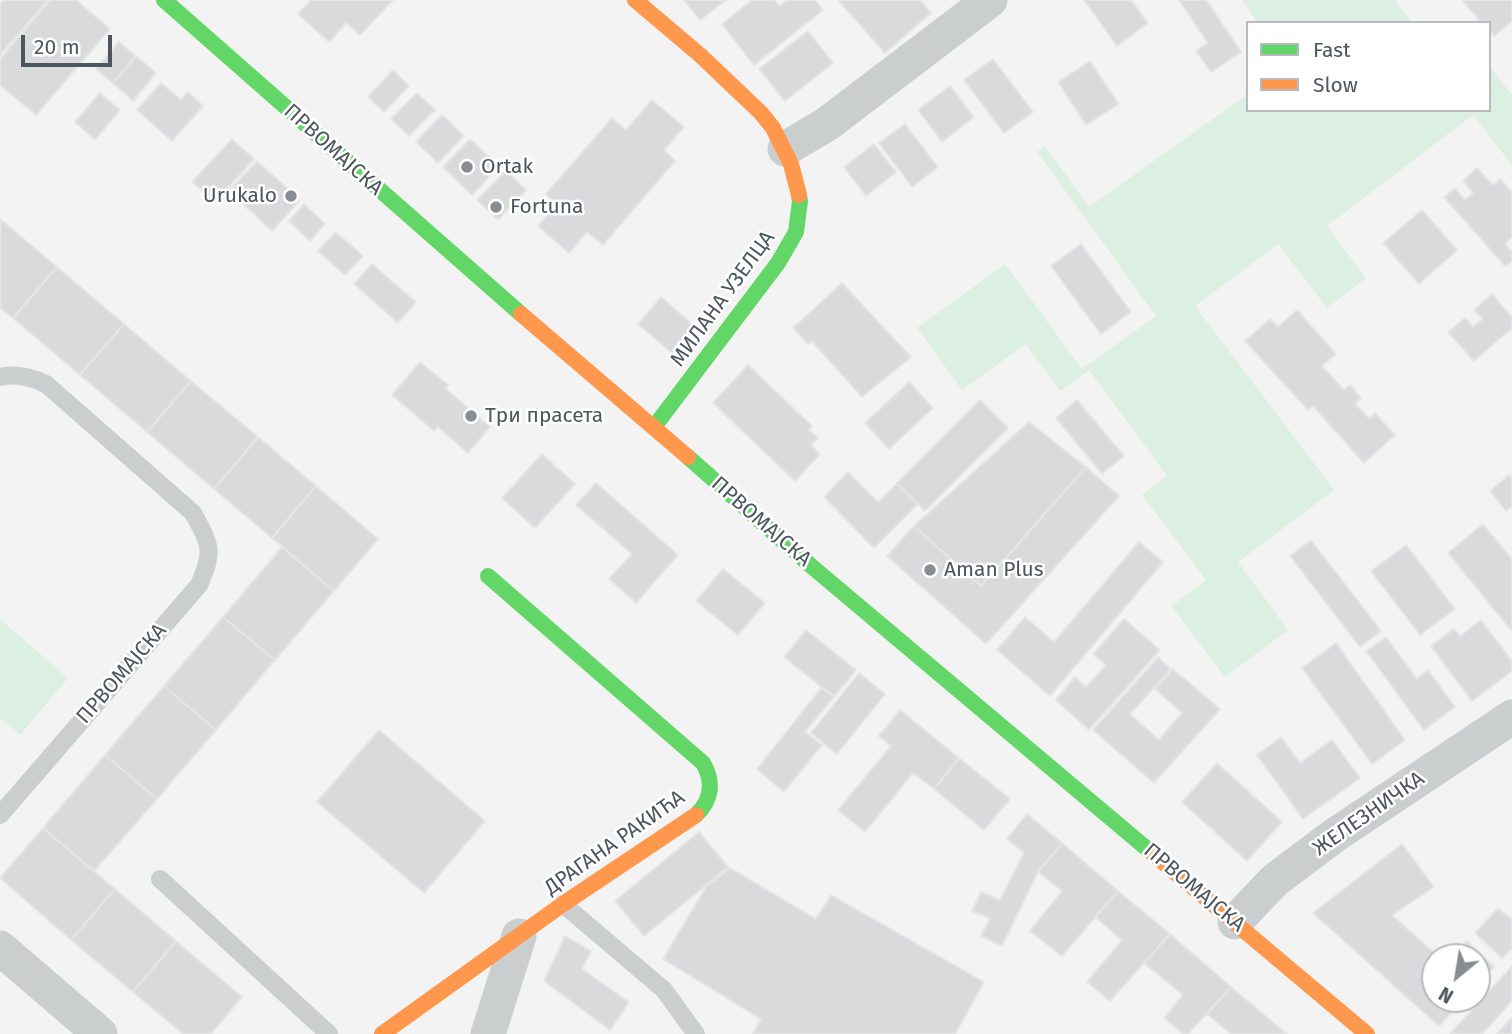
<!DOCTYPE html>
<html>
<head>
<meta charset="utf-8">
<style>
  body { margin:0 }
  #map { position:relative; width:1512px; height:1034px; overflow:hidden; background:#f4f3f3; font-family:"Fira Sans",sans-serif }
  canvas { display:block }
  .legend { position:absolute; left:1246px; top:21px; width:245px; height:91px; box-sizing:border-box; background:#fff; border:2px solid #b7bbbf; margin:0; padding:9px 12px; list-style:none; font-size:21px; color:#4c565e }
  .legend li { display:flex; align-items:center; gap:14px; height:35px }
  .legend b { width:35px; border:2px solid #b7bbbf }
  .north { position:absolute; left:1421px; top:943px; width:70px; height:70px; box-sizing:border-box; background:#fff; border:2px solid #b7bbbf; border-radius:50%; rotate:210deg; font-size:19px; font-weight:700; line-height:28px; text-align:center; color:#4c565e }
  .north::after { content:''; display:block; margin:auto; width:24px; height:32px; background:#878d92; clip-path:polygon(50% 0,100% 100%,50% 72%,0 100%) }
  .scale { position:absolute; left:21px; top:35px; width:91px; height:32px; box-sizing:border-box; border:4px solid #4c565e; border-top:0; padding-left:9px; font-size:21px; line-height:24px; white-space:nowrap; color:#4c565e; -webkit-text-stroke:5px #fff; paint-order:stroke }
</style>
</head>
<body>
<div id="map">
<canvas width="1512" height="1034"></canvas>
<ul class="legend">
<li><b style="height:9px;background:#63d668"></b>Fast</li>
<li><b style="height:9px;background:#ff974d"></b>Slow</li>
</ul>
<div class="north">N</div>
<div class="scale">20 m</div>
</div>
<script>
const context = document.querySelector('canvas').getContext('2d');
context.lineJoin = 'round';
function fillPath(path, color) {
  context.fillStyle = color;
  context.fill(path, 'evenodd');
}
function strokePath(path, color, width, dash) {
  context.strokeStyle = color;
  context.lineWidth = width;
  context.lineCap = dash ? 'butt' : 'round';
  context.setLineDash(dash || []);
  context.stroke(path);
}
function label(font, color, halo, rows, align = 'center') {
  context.font = font + ' "Fira Sans",sans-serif';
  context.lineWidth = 5;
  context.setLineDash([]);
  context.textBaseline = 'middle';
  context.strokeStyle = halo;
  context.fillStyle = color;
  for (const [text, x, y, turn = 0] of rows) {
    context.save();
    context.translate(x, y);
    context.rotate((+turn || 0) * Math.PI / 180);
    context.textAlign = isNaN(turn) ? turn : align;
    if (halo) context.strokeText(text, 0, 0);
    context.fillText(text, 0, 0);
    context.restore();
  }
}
const green = new Path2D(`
  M1242 0H1395L1413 23H1258Z
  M1489 66 1512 95V165L1473 115 1327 226 1366 278 1327 308 1278 244 1195 306 1334 490 1238 562 1288 630 1225 677 1171 606 1206 580 1142 495 1167 476 1089 370 1060 391 1026 344 962 390 917 328 1005 264 1082 369 1156 316 1037 152 1045 146 1089 207 1248 94V110H1489Z
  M0 619 68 678 20 735 0 718Z`);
const building = new Path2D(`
  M3 0H48L0 55V4Z
  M50 0H76L110 29 36 115 0 85V59Z
  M311 0H393L360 35 346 23 329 42 298 14Z
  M684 0H726L700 20Z
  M752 0H775L779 6 787 0H815L823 10 754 65 722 24Z
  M838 0H920L931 13 885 53Z
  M1084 0H1131L1148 23 1117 46Z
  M1179 0H1206L1241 52 1211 72 1196 51 1208 43Z
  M1462 0H1512V21L1494 36 1489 31V23H1482Z
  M808 31 833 63 785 101 759 69Z
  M119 42 136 56 113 83 96 69Z
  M136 56 156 73 133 101 113 83Z
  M993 59 1033 112 1004 133 964 80Z
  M1090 61 1119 104 1086 125 1058 82Z
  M393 70 409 86 384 112 368 97Z
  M161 83 181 100 188 92 203 106 172 141 137 110Z
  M950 86 974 117 942 142 918 110Z
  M100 93 120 110 95 140 75 122Z
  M417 93 435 110 409 136 391 119Z
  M652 100 684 127 664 150 675 161 603 245 587 232 569 253 538 226 558 204 546 194 612 118 626 130Z
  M442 115 464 136 438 163 416 142Z
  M905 124 938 167 912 187 879 143Z
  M232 139 254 159 215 202 192 182Z
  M470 139 499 166 472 195 443 167Z
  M874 144 896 172 866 196 844 167Z
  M257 161 300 200 272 231 229 191Z
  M1477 168 1493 185 1500 179 1512 192V237L1505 244 1512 252V261L1505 266 1444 197 1455 188 1465 200 1473 193 1463 181Z
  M506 171 526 190 498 220 477 200Z
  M304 204 325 224 310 241 289 221Z
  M1422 210 1457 250 1419 284 1383 243Z
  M0 219 57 267 13 318 0 308Z
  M336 232 363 256 345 275 318 251Z
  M1081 244 1131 312 1101 334 1051 266Z
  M372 264 416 302 398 323 354 284Z
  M57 267 124 324 80 375 13 318Z
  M842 283 911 357 862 397 812 341 808 344 793 328Z
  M1492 294 1512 317V328L1474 361 1448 332 1465 318 1473 327 1483 319 1474 310Z
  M661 297 702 333 679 359 638 324Z
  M1297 310 1336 354 1322 366 1344 390 1350 385 1361 398 1355 404 1370 419 1375 413 1395 435 1364 463 1313 406 1308 410 1245 341 1270 319 1278 327Z
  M124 324 191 381 147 432 80 375Z
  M420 362 448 385 446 389 490 427 468 453 438 427 434 431 392 395Z
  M748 365 812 426 809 430 818 438 811 445 820 454 795 481 713 403Z
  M191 381 258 437 214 489 147 432Z
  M909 382 933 408 889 449 865 423Z
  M980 400 1008 428 925 511 897 483Z
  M1077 400 1124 456 1102 474 1056 418Z
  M1029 422 1086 467 981 586 914 526Z
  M258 437 316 486 272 538 214 489Z
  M542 454 575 484 535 528 502 498Z
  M1086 467 1119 496 986 644 887 556 914 526 981 586Z
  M848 472 878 502 897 484 918 504 874 548 824 497Z
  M1509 475 1512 479V506L1506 511 1490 491Z
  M596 483 678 555 636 603 609 579 632 554 576 505Z
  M316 486 378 539 334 591 272 538Z
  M1483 524 1512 559V631L1448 553Z
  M1311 540 1381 631 1360 647 1290 556Z
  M1139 542 1163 562 1050 696 997 650 1025 617 1054 642Z
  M1406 545 1455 609 1420 635 1371 571Z
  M282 547 334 591 275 660 223 617Z
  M723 569 765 603 738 635 696 601Z
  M223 617 275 660 216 730 164 686Z
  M1124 619 1160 650 1089 730 1056 700 1075 677 1086 687 1106 665 1093 654Z
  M1481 620 1512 661V671L1472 701 1431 646 1454 629 1460 636Z
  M806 630 856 670 834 697 784 657Z
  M1386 637 1417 679 1428 670 1455 707 1424 730 1366 651Z
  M1336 643 1405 740 1372 764 1302 668Z
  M1158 657 1171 669 1130 714 1159 740 1182 713 1155 689 1173 669 1220 709 1154 783 1093 730Z
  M859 673 885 694 837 754 811 733Z
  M164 686 216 730 157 799 105 755Z
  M822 687 834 697 805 732 822 745 784 792 757 769Z
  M900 710 959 758 934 789 913 773 865 832 838 810 891 746 879 736Z
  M379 730 485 821 424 893 317 802Z
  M1281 737 1300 763 1332 740 1360 778 1303 819 1257 755Z
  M105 755 157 799 94 871 43 828Z
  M959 758 1010 799 984 830 934 789Z
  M1217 763 1282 822 1247 861 1182 802Z
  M1027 814 1062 843 1038 872 1002 946 981 936 990 918 972 911 981 892 1000 900 1024 853 1007 839Z
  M43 828 115 889 71 940 0 878Z
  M699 832 728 867 644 936 615 901Z
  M1062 843 1118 891 1062 956 1030 931 1062 891 1038 872Z
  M1402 844 1434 887 1392 915 1439 957H1435V999H1465L1439 1026 1313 913Z
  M730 868 816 919 831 895 984 982 955 1034H753L761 1019 663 959 706 887Z
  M115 889 176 941 133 992 71 940Z
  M1118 891 1170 934 1110 1001 1087 982 1122 940 1095 917Z
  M1498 908 1512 920V948L1502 958 1475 933Z
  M1170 934 1231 987 1188 1034H1183L1164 1018 1183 995 1144 963Z
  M565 936 591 951 582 969 629 1002 610 1030 544 981Z
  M176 941 242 997 211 1034H183L133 992Z
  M1467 941 1494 967 1477 986V957H1453Z
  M1512 966V1001L1482 1034H1450Z
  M1231 987 1287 1034H1231L1207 1014Z
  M1512 1017V1034H1497Z`);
const lane = new Path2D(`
  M0 377C16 373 31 377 46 384L193 513C211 546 214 551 199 585L0 815
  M160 879 329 1034
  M563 904 664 990 696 1034`);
const street = new Path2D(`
  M785 149 827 124 990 0
  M1235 922 1275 880 1335 835 1512 717
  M0 948 100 1034
  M488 1034 519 936`);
const fast = new Path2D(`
  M164 0 521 314
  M654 427 778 263 796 232 800 201 799 195
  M688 457 810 565 1152 853
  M488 576 703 763C714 782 712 800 696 815`);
const slow = new Path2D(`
  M635 0 700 55 761 113 773 128 791 164 799 195
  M521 314 688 457
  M1152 853 1367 1034
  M382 1034 563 904 696 815`);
const markers = [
  [467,167,7,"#878d92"],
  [291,196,7,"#878d92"],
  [496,207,7,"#878d92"],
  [471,416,7,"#878d92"],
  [930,570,7,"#878d92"]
];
const streetNames = [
  ["ПРВОМАЈСКА",333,150,42],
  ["МИЛАНА УЗЕЛЦА",723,299,-54],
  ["ПРВОМАЈСКА",761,522,41],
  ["ПРВОМАЈСКА",122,674,-49],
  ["ЖЕЛЕЗНИЧКА",1369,814,-35],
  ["ДРАГАНА РАКИЋА",615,843,-35],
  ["ПРВОМАЈСКА",1194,888,40]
];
const poiNames = [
  ["Ortak",481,167],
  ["Urukalo",277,196,"right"],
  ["Fortuna",510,207],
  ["Три прасета",485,416],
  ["Aman Plus",944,570]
];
fillPath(green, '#dcefe3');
fillPath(building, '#dadadc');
strokePath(building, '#e5e5e6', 2);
strokePath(lane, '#cbcecf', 18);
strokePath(street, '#cbcecf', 35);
strokePath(fast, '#63d668', 16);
strokePath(slow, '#ff974d', 16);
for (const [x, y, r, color] of markers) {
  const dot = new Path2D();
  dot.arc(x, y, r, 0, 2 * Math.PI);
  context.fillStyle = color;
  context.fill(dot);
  strokePath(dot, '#fff', 2.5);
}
label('21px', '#4c565e', '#fff', streetNames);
label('21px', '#4c565e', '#fff', poiNames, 'left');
</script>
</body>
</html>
